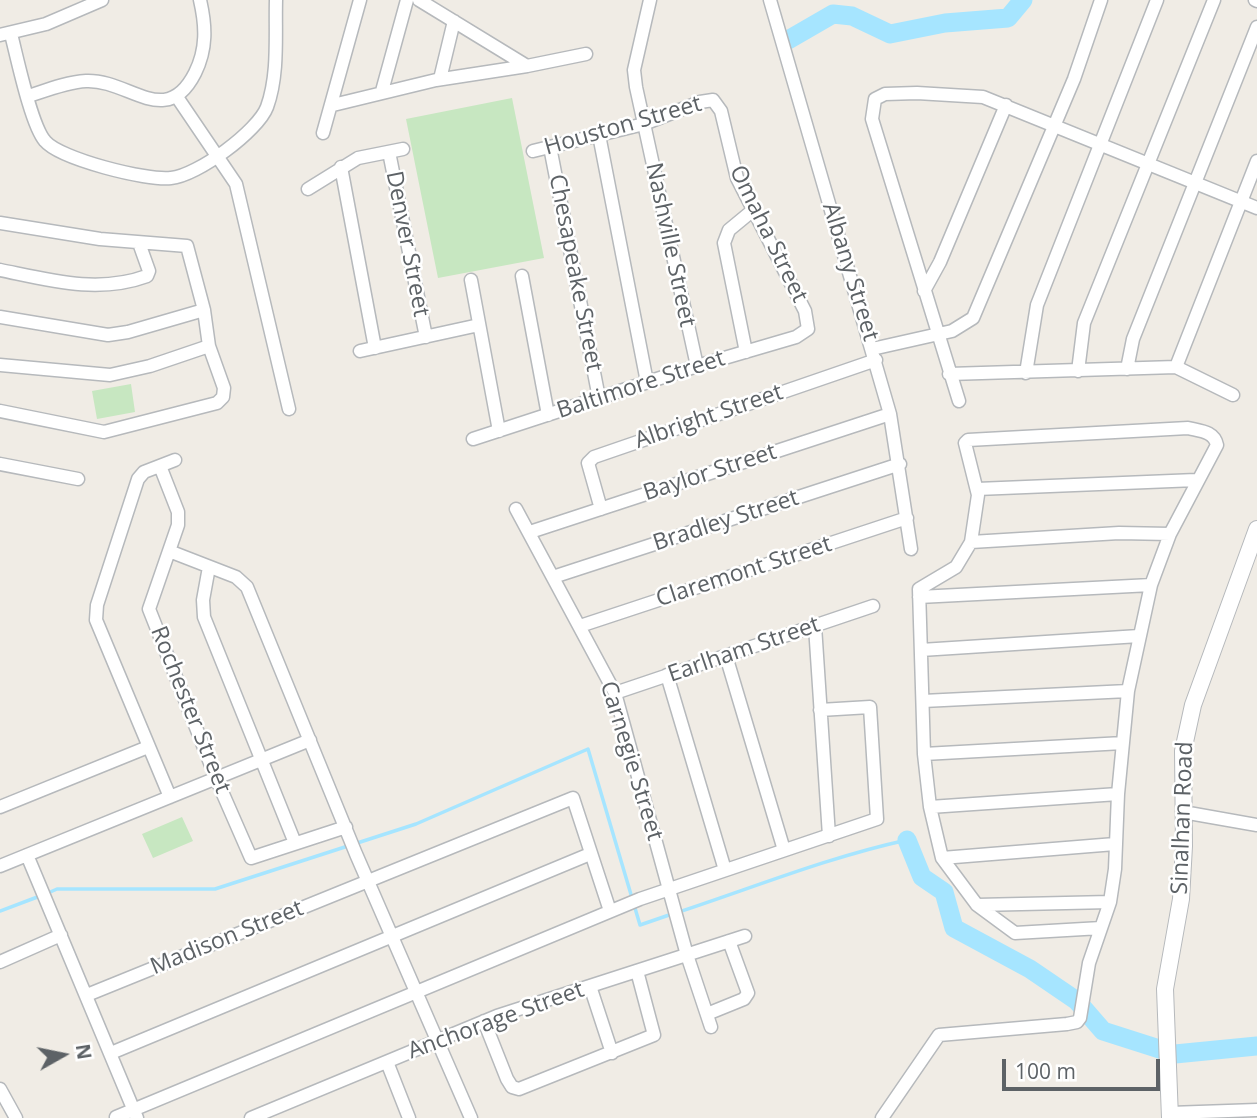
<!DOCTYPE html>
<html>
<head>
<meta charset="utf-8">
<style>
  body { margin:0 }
  #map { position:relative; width:1257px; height:1118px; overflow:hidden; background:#f0ece5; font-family:"Open Sans",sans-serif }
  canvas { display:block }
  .north { position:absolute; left:28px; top:1020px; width:70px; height:70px; -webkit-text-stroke:5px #fff; paint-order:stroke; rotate:81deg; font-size:19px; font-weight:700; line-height:28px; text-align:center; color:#5d6266 }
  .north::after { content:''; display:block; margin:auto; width:24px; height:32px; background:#5d6266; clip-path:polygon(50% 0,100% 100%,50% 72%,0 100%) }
  .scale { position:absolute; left:1002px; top:1059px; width:158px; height:32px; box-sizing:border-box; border:4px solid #5d6266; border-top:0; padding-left:9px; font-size:21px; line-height:24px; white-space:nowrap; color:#5d6266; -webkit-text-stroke:5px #fff; paint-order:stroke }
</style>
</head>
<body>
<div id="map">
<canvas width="1257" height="1118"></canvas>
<div class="north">N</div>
<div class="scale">100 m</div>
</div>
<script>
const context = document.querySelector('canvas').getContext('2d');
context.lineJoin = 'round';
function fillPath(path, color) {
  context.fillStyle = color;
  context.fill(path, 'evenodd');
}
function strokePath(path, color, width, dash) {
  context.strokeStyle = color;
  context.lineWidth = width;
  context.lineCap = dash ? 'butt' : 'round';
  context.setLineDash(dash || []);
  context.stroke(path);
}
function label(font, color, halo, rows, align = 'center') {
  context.font = font + ' "Open Sans",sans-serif';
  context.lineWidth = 5;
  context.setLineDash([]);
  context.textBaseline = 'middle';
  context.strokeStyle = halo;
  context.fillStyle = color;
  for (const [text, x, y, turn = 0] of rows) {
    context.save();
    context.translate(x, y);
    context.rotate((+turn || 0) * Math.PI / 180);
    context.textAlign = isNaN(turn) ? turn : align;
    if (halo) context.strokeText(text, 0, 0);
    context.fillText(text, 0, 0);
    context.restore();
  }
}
const green = new Path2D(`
  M512 98 544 258 438 278 406 119Z
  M131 384 135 412 97 419 92 391Z
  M182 817 193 841 153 858 142 834Z`);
const stream = new Path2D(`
  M48 893 57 889H215L416 824 588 749 640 925 672 914
  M0 911 40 896
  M679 912C755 887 829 857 907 840`);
const river = new Path2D(`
  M788 40 833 14 852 16 890 34 945 23 1008 18 1023 0
  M907 840 922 877 944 892 954 928 1030 969 1077 1001 1103 1031 1175 1054 1257 1046`);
const minor = new Path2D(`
  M650 0 634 70 636 87 697 366
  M770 0 890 414 911 549
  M1255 0 1257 1
  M11 34C17 57 31 125 45 141 60 159 147 181 171 178 197 176 258 131 267 107 279 74 275 34 276 0
  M0 35 46 24 102 0
  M527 66 586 54
  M440 79 454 21
  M382 91 407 0
  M29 96C47 90 67 82 86 81 129 79 166 130 195 73 207 49 206 26 200 0
  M177 97 236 184 289 409
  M333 105 436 80 527 66 419 0
  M323 133 360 0
  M599 135 647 382
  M550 147 599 398
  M389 152 426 337
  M341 167 375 348
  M308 189 358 158 403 149
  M0 223 100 239 187 246 204 310 209 346 224 388 223 397 217 403 104 432 0 411
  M0 270C49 280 98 294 147 276L149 271 139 243
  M522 276 548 415
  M471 280 499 431
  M924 291 940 262 1006 105
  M0 317 108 335 128 332 204 310
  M872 349 952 331 973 318 1074 79 1101 0
  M360 351 479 325
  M746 352 724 243 729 230 752 211
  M0 365 110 375 150 366 209 346
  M1176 367 1233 395
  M1127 369 1133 339 1257 27
  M1078 371 1084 323 1214 0
  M1026 373 1037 305 1157 0
  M949 374 1176 367 1257 161
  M959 401 872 119 875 99 885 94 917 93 983 97 1257 208
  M473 439 697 366 796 337 808 329 805 311 737 178 721 111 713 100 700 102 644 124 533 151
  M0 464 78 479
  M160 466 178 512V525L149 609 216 778 251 858 346 827
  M977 489 1196 480
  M516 509 615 693 687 955 711 1027
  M601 509 588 463 594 457 876 360
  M530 532 890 414
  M971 542 1119 533 1170 534 1217 445C1214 431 1200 431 1188 428L968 440 965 443 978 495 971 542 956 567 919 589 924 754 930 807 942 858 977 905 1015 933 1101 928
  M169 551 236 577 247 587 356 854 471 1118
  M209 567 203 600 204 617 295 843
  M553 577 900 464
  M919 597 1151 585
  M580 626 907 518
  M815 626 829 836
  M921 650 1139 636
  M726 656 784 850
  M667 675 725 870
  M615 693 873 606
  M923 701 1128 691
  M924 754 1123 743
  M170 797 96 620 97 605 138 479 144 472 175 460
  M0 807 148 747
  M930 807 1118 794
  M1183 812 1257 825
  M27 855 137 1118
  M942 858 1115 844
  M0 866 310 740
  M977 905 1110 902
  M0 962 61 935
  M590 986 612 1053
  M87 995 573 798 610 911
  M707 1014 744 999 748 993 729 941
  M484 1021 507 1079 512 1087 519 1089 654 1035 637 971
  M111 1053 590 854
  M387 1062 409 1118
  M0 1089 16 1118
  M1170 1113 1257 1110
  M116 1117 640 899 877 819 870 707 820 710
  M251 1118 497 1016 745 936
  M882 1118 939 1035 1067 1024 1077 1022 1080 1018 1089 963 1110 902 1115 869 1118 794 1128 691 1151 585 1170 534`);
const tertiary = new Path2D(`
  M1170 1118 1165 989 1181 899 1184 846 1183 751 1193 705 1257 529`);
const streetNames = [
  ["Houston Street",623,126,-16],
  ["Omaha Street",768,234,64],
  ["Denver Street",407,244,79],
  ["Nashville Street",670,245,78],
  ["Albany Street",850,272,73],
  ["Chesapeake Street",575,273,79],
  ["Baltimore Street",641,385,-18],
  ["Albright Street",709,417,-19],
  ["Baylor Street",710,473,-18],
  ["Bradley Street",726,521,-18],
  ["Claremont Street",744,572,-18],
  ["Earlham Street",744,650,-19],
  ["Rochester Street",190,710,68],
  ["Carnegie Street",631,761,73],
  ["Sinalhan Road",1183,818,-88],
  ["Madison Street",227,938,-22],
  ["Anchorage Street",496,1021,-20]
];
fillPath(green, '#c7e7c1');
strokePath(stream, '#a6e5ff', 3.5);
strokePath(river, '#a6e5ff', 19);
strokePath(minor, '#b6b9bc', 15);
strokePath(tertiary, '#b6b9bc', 18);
strokePath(minor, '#fff', 12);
strokePath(tertiary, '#fff', 16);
label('23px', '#5d6266', '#fff', streetNames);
</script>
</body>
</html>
